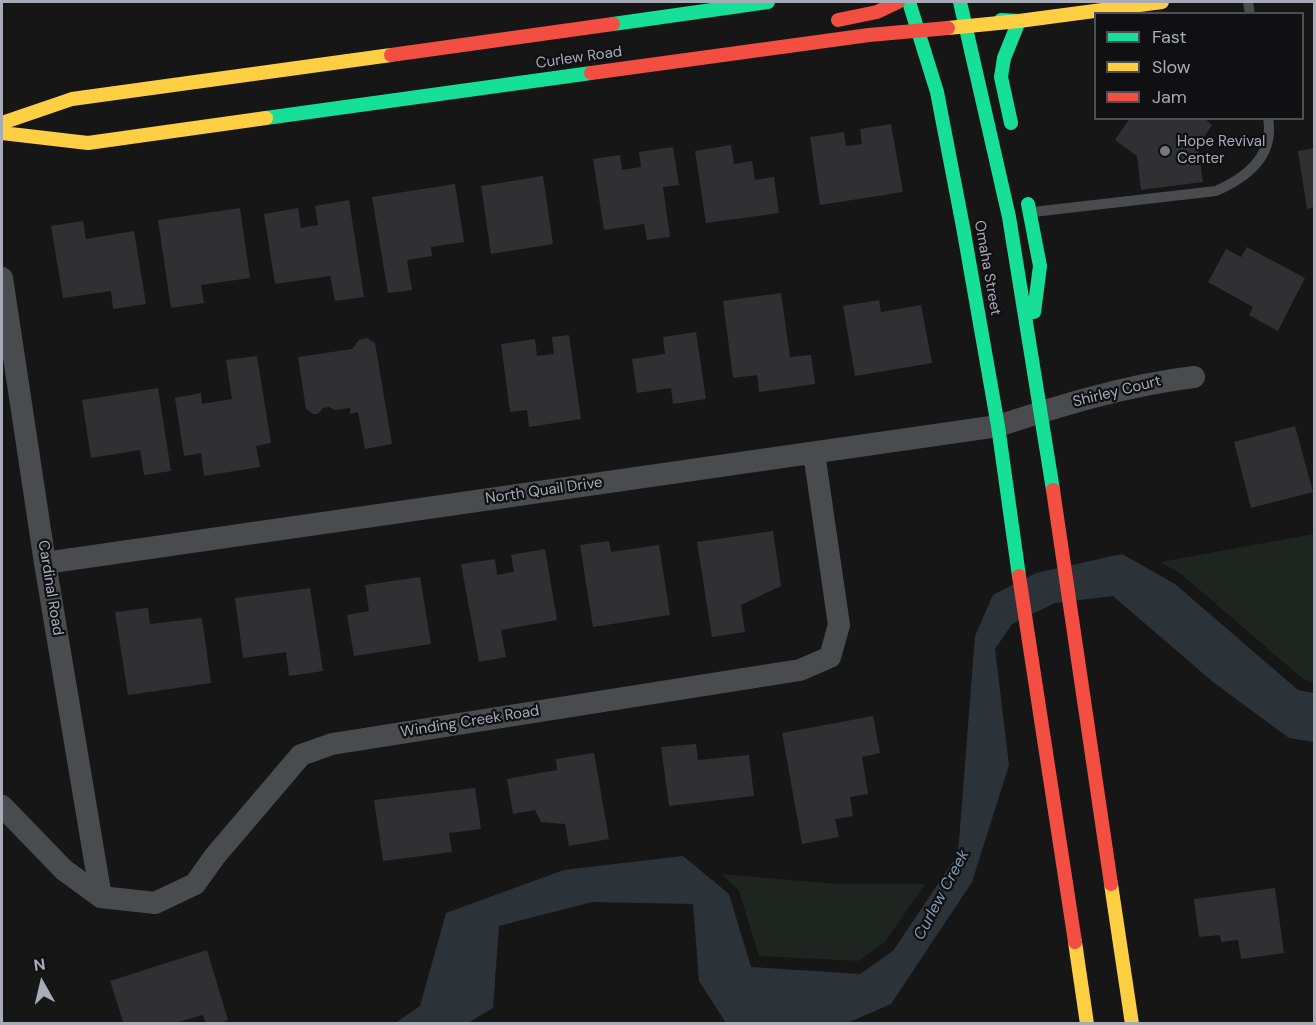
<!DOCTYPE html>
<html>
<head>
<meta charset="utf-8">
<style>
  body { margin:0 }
  #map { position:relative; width:1316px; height:1025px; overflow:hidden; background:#161616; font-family:"DM Sans",sans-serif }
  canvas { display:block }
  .frame { position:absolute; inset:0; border:3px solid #a7acb7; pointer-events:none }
  .legend { position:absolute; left:1094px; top:12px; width:210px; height:108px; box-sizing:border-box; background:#101012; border:2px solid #4c4e54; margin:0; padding:8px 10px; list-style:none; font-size:18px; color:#a7acb7 }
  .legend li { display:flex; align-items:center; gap:12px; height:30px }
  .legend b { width:30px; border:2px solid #4c4e54 }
  .north { position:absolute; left:12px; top:953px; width:60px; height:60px; -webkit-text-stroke:4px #101012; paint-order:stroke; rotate:352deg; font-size:16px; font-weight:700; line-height:24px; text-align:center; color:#a7acb7 }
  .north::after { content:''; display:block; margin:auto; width:21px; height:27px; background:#a7acb7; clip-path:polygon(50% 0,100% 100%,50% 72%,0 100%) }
</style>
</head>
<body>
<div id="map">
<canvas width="1316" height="1025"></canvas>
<div class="frame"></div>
<ul class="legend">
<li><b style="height:8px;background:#16e098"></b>Fast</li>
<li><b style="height:8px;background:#ffcf43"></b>Slow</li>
<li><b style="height:8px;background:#f24e42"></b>Jam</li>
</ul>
<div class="north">N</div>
</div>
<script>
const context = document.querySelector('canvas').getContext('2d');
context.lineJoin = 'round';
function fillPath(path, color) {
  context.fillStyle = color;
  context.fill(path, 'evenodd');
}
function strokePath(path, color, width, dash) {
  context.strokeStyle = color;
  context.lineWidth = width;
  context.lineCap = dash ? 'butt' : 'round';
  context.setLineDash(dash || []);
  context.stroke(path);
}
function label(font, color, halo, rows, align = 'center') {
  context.font = font + ' "DM Sans",sans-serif';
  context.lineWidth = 4.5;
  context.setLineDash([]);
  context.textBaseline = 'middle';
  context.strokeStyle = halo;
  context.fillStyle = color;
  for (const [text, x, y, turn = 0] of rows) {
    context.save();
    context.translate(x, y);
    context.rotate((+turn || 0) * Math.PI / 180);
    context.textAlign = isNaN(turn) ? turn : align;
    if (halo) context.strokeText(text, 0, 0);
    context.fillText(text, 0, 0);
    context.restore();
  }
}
const green = new Path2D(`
  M1314 534V682L1303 679 1181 574 1160 562Z
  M722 874 837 884H925L885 942 859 961 759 956 739 891Z`);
const water = new Path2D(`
  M1122 554 1175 584 1298 690 1314 693V742L1289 738 1213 682 1113 596 1055 603 1012 624 995 649 1009 765 972 882 891 1004 847 1023H726L699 981 693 904 592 902 499 926 493 1008 468 1023 394 1024 420 1006 446 913 564 870 683 856 729 894 751 967 860 974 893 951 958 854 975 636 993 595 1036 573Z`);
const building = new Path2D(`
  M1130 118H1204L1212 125 1198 146 1203 182 1141 190 1137 156 1115 140Z
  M891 124 903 192 820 205 810 137 844 132 846 146 862 144 860 129Z
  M731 145 734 164 752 161 755 180 774 177 779 213 706 223 695 151Z
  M673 147 679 185 663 187 670 237 647 240 644 224 604 230 593 159 620 155 622 170 641 167 639 152Z
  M1314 148V207L1307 209 1298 151Z
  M543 176 553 244 491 254 481 186Z
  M455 184 464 242 431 247 432 256 407 260 412 290 388 293 372 197Z
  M349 200 364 297 335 301 330 276 275 284 264 214 298 208 301 228 318 225 315 206Z
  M240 208 250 278 201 285 204 303 171 308 158 220Z
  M83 221 86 239 134 231 146 304 113 309 111 291 63 298 51 226Z
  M1247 247 1305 278 1278 331 1249 315 1253 307 1208 282 1226 249 1241 257Z
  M781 293 790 357 811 355 815 384 759 392 757 375 733 378 723 301Z
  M879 300 881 312 921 305 932 363 855 376 843 306Z
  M696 332 706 399 673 404 671 388 637 393 632 359 665 354 663 337Z
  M569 335 581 419 529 427 527 410 510 412 501 344 535 339 537 356 554 354 552 337Z
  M367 338 375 343 392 444 365 449 358 412 350 414V408L335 410 329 407 323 408 318 414H313L306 409 298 357 352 349 359 340Z
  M257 356 271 443 256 446 260 467 204 476 201 453 184 456 175 398 201 393 202 404 232 399 226 360Z
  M158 388 171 471 144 475 140 450 91 458 82 400Z
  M1295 426 1313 492 1251 508 1234 442Z
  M773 531 781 586 741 605 745 632 712 637 697 542Z
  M609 541 611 552 659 545 670 615 593 627 580 545Z
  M545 549 557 620 501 630 506 657 479 662 461 564 495 559 497 575 514 572 511 555Z
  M420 577 431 644 354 656 347 615 369 611 365 585Z
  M310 588 323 671 289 676 286 652 243 658 235 598Z
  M148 608 150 624 202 618 211 683 128 695 115 612Z
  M873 716 880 753 862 757 868 794 850 797 853 816 835 819 839 837 802 844 782 733Z
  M696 744 698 760 749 755 754 796 669 806 661 747Z
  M594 753 609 839 569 846 565 824 541 822 535 810 513 814 507 779 557 770 556 759Z
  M475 788 481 829 449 833 452 852 383 861 374 800Z
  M1275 888 1284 953 1241 959 1238 940 1221 942 1220 935 1199 937 1194 899Z
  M207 950 228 1020 218 1024H206L203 1015 171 1024H124L110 981Z`);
const lane = new Path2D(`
  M1248 2 1250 14
  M1033 212 1216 191C1246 178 1275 156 1268 118`);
const street = new Path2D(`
  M2 278 45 563 101 897
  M45 563 998 426C1062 405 1127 385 1194 377
  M2 806 64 870 101 897 155 903 195 884 215 856 301 755 332 744 800 670 830 657 839 625 814 453`);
const fast = new Path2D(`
  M909 2 937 92 963 227 998 426 1019 576
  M960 2 1009 217 1053 490
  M1001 20 1019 21 1004 58 1001 77 1011 123
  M613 24 768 2
  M266 118 591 73
  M1028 204 1040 266 1034 312`);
const slow = new Path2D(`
  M948 28 1019 21 1162 2
  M2 123 72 99 391 55
  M2 133 88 143 266 118
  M1111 884 1132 1024
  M1075 942 1087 1024`);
const jam = new Path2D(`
  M838 20 877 12 898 2
  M391 55 613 24
  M591 73 869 35 948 28
  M1053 490 1111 884
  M1019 576 1075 942`);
const markers = [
  [1165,151,6,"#74787f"]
];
const streetNames = [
  ["Curlew Road",579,58,-8],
  ["Omaha Street",987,268,80],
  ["Shirley Court",1117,392,-14],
  ["North Quail Drive",544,491,-8],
  ["Cardinal Road",50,588,81],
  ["Winding Creek Road",470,722,-9]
];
const poiNames = [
  ["Hope Revival",1177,142],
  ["Center",1177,159]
];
const waterNames = [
  ["Curlew Creek",942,895,-62]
];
fillPath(green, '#1e241f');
fillPath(water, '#2b3339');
fillPath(building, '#303032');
strokePath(lane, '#4a4b4e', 10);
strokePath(street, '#4a4b4e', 22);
strokePath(fast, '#16e098', 14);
strokePath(slow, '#ffcf43', 14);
strokePath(jam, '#f24e42', 14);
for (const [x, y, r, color] of markers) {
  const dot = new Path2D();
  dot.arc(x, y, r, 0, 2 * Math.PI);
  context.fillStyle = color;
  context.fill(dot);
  strokePath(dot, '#101012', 2);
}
label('15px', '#a7acb7', '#101012', streetNames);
label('15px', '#a7acb7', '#101012', poiNames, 'left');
label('italic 16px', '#7e9ab1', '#101012', waterNames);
</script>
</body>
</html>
